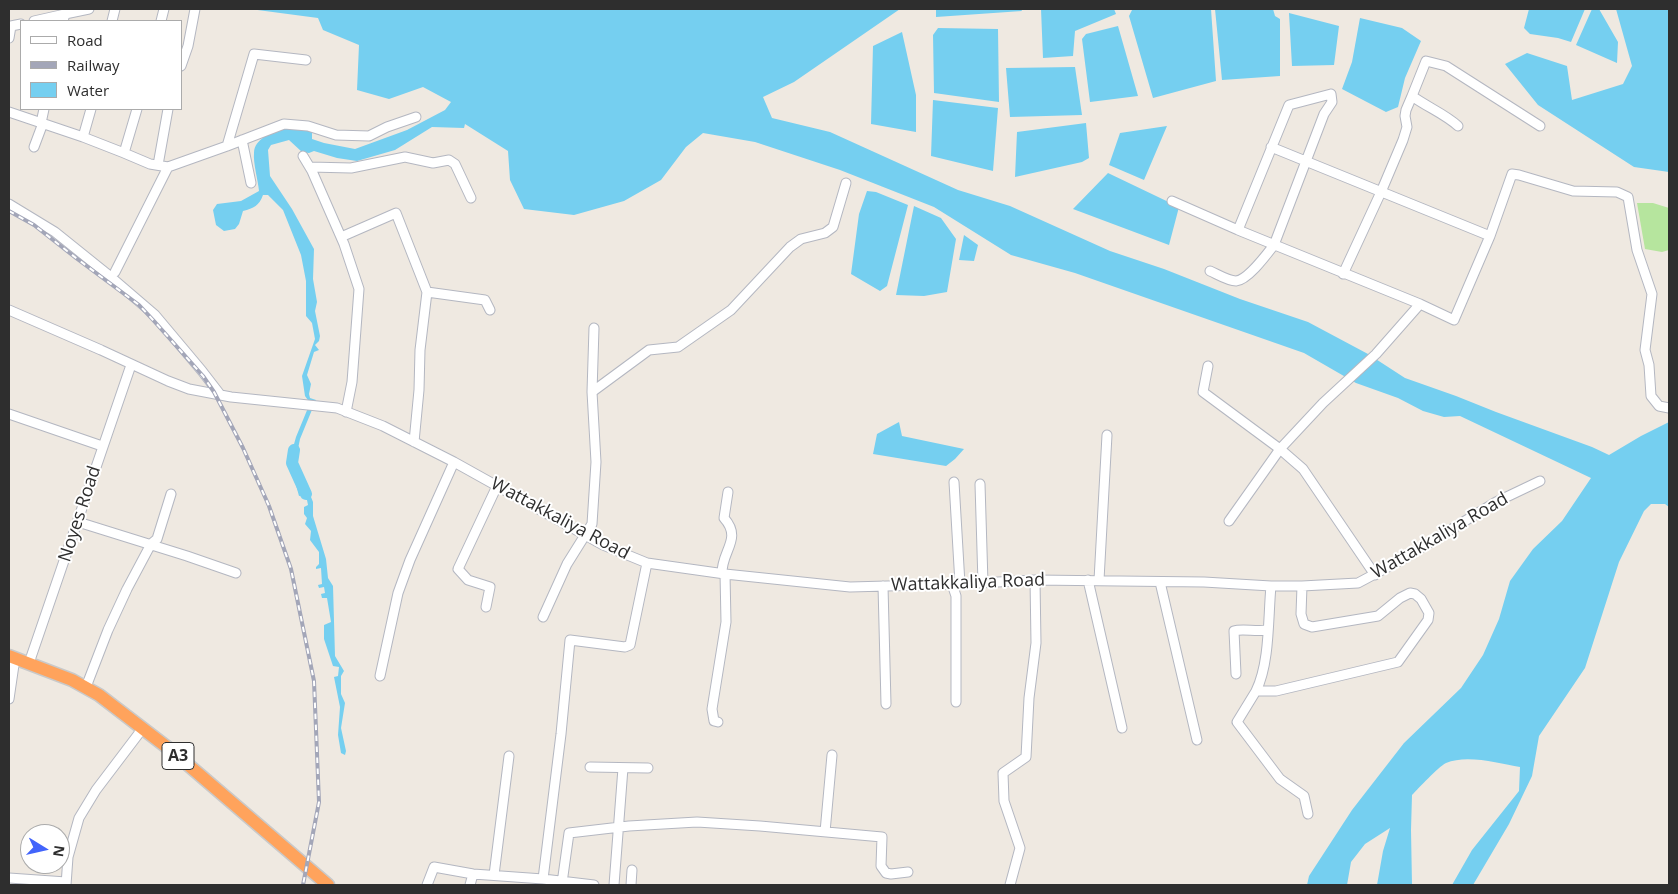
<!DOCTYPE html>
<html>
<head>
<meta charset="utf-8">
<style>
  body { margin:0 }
  #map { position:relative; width:1678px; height:894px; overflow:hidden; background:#efe9e1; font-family:"Open Sans",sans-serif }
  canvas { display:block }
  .frame { position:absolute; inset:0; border:10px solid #2e2e2e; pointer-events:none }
  .legend { position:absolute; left:20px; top:20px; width:162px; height:90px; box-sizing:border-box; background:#fff; border:1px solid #ababab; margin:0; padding:6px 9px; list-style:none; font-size:15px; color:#2e2e2e }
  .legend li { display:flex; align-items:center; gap:10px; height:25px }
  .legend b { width:25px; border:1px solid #ababab }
  .north { position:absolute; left:20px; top:824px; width:50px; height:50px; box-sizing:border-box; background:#fff; border:1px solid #ababab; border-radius:50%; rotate:99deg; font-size:14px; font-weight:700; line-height:20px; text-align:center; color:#2e2e2e }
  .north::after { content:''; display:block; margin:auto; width:18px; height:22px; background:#4264fb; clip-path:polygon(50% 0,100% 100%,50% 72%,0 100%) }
</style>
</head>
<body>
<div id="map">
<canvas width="1678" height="894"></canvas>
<div class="frame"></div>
<ul class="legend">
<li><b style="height:6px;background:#fff"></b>Road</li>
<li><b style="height:6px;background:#a3a6b8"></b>Railway</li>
<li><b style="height:14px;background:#75cff0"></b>Water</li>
</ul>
<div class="north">N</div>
</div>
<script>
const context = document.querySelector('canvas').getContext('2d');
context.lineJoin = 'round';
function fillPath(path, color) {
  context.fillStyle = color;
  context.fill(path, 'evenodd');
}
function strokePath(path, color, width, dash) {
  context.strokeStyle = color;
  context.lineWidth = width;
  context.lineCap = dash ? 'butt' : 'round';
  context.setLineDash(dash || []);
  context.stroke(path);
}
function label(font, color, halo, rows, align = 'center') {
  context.font = font + ' "Open Sans",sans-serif';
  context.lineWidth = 4;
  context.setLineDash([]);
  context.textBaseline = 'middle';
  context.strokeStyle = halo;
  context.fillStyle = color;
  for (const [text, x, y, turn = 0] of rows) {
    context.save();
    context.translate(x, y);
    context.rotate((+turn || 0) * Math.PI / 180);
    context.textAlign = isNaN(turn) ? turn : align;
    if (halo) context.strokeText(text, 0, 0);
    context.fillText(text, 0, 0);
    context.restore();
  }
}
const green = new Path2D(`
  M1637 203H1653L1669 208V250L1662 252 1645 249Z`);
const water = new Path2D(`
  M250 9H900L794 82 763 97 772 118 830 132 958 190 1010 206 1110 251 1164 269 1240 299 1308 322 1368 354 1405 378 1456 396 1496 412 1592 447 1609 455 1641 436 1669 422V507L1665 504H1651L1644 511 1619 562 1585 668 1539 736 1532 776 1509 824 1473 885H1452L1472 850 1519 791 1520 767C1499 763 1466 754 1446 763 1437 768 1420 787 1412 795L1411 830 1412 885H1377L1383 851 1390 828 1365 844 1351 862 1347 885H1307L1309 876 1352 810 1404 743 1461 688 1483 655 1499 619 1510 581 1533 549 1562 521 1591 478 1460 416 1444 417 1423 411 1398 398 1356 383 1304 353 1075 273 1011 255 934 207 840 170 755 142 703 133 686 147 661 180 624 201 574 215 524 209 510 180 508 151 465 124 464 128 432 127 395 150 357 161 337 158 314 151 309 153 302 152 289 140 271 145 268 150 270 176 292 209 314 249 313 279 317 302 315 311 320 336 319 341 315 345 319 350 314 352 307 375 311 384 309 394 310 398 316 400 300 439 296 459 313 502V516L326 559 328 578 333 586 335 656 344 671 341 676V694L345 703 341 728 346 751 345 755 341 753 338 735 340 707 334 677 338 676 339 667 333 666 324 639V625L331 622 327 598H322L321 594 325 593 324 587 319 588 318 585 322 584 321 568 316 569V567L319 564V552L310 540 311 531 305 524 307 518 304 514V507L308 505 306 495 299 496 296 485 301 474 289 462 296 437 310 403 305 396 302 376 315 339 312 323 306 316V281L301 255 283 210 268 195H263C259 206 254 208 243 211L239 224 235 229 224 231 216 225 213 210 217 204 241 201 259 191C258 180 253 163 254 153 254 145 259 141 264 137 279 125 295 127 312 132V139L324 143 355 149 407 130 445 110 451 102 423 87 389 99 357 90 359 45 323 30 318 18Z
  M936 9H1021L1022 11 936 17Z
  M1041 9H1114L1116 14 1075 31 1073 56 1043 58Z
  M1142 9H1211L1216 81 1153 98 1129 16 1132 10Z
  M1215 9H1273L1275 16 1280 19V76L1222 80Z
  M1529 9H1585L1571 42 1558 38 1530 34 1524 28Z
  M1592 9H1599L1618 42 1617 63 1576 45Z
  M1616 9H1669V172L1634 167 1538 105 1505 64 1527 53 1567 66 1572 100 1623 84 1632 66Z
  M1289 13 1339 26 1334 65 1292 66Z
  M1360 18 1402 28 1421 41 1405 78 1398 107 1386 112 1342 89 1352 62Z
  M1118 26 1138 96 1090 102 1082 39 1086 34Z
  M938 28 998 29 999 102 934 93 933 35Z
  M902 32 916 95V132L871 124 873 46Z
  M1075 67 1082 115 1010 117 1006 68Z
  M933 100 998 108 993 171 931 156Z
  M1086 123 1089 158 1082 162 1015 177 1017 132Z
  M1167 126 1144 180 1109 165 1120 133Z
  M1108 173 1179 207 1169 245 1073 209Z
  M867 191 876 192 908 205 887 286 880 291 851 274 859 214Z
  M914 206 941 218 956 239 947 292 924 296 896 295Z
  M964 235 978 245 974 261 959 260Z
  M899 422 902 436 964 449 955 459 946 466 873 454 877 434Z`);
const river = new Path2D(`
  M294 450 292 463 306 494`);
const minor = new Path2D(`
  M34 21 65 14
  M63 21 65 14 89 9
  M112 21 115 9
  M161 21 164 9
  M9 38 11 26 21 24
  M181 66 188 46 195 9
  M1412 96 1426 61 1446 66 1540 126
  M9 112 83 137 124 153 137 109
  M41 123 44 109
  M83 137 91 109
  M242 140 251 183
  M227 146 254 54 306 60
  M34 147 43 123
  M1271 147 1490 236
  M124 153 150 164 168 167 227 146 284 124 308 126 336 135 369 136 387 127 416 117
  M303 156 312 171 344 244 359 289 352 382 346 412
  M158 165 168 109
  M310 167 351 168 405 157 433 163 449 160 455 164 471 198
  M1172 201 1238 230 1420 304 1454 320 1490 236 1512 174 1519 175 1573 191 1617 192 1628 197 1637 250 1652 294 1645 350 1649 365 1651 396 1659 406 1669 408
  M9 204 55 232 106 273 155 315 202 371 219 393
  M341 237 396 213 427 292 420 350 419 390 414 442
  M1210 271C1217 274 1228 281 1236 281 1248 280 1267 254 1274 245L1324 114 1332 102 1331 94 1289 105 1238 230
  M115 272 168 167
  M1343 274 1381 192 1403 140 1407 127 1405 116 1406 110 1412 96C1427 107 1445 114 1458 126
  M427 292 485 300 490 310
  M9 310 101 350 168 381 189 389 231 397 337 408 383 426 454 462 603 545 647 563 725 574 850 587 960 584 1035 580 1204 582 1271 586H1302L1358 583 1401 560 1496 502 1540 481
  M1208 366 1203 392 1280 449 1303 469 1375 575
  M592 392 649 350 678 347 731 310 790 247 801 239 825 233 833 227 846 183
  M9 414 102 446
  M954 482 960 584
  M980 484 983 583
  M1229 521 1280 449 1323 403 1376 354 1420 304
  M78 522 187 556 236 573
  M722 574C721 551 743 539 724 518L728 492
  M1088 580 1122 728
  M1099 580 1107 435
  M1160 582 1197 740
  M952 584 956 596V702
  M883 586 886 704
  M1271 586C1268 617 1270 663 1256 691H1276L1398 662 1428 620 1429 613 1421 599 1415 594 1410 593 1400 598 1378 616 1312 627 1304 624 1301 614 1302 586
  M486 607 490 587 468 580 458 569 497 486
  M543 617 567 564 592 524 596 462 592 392 594 328
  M29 663 131 365
  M1236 674 1234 631C1242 628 1256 632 1267 630
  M380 676 398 593 410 560 454 462
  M86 687 108 630 127 589 151 544 157 539 171 494
  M1256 691 1237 722 1280 779 1304 796 1308 814
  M9 699 15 658
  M718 722 714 721 712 709 726 622 725 574
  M590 767 648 768
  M825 832 832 755
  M494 875 509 756
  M9 878 66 882
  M543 879 561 734 570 640 625 647 630 645 647 563
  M562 883 569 833 629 826 697 822 760 826 882 837 881 866 886 873 891 874 908 872
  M66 885 68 857 79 818 96 790 143 728
  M427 885 434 867 473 874 543 879 594 885
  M470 885 473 874
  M614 885 623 768
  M631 885 632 870
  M1010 885 1020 848 1004 801 1003 773 1026 757 1029 698 1036 643 1035 580`);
const highway = new Path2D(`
  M9 656 72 680 99 695 172 751 328 885`);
const rail = new Path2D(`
  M9 211 34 225 76 258 139 305 154 321 203 376 214 392 243 448 269 506 291 569 314 681 319 802 303 885`);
const shields = [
  [178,756,32]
];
const shieldNames = [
  ["A3",178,756]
];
const streetNames = [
  ["Noyes Road",80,514,-72],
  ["Wattakkaliya Road",560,519,28],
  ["Wattakkaliya Road",1440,536,-30],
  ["Wattakkaliya Road",968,583,-2]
];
fillPath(green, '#b6e59e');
fillPath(water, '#75cff0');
strokePath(river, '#75cff0', 12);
strokePath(minor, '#b4b7c1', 11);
strokePath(highway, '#c9c9c9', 15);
strokePath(minor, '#fff', 9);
strokePath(highway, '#ffa35c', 12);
strokePath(rail, '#a3a6b8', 4);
strokePath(rail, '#fff', 2, [5.5]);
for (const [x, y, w] of shields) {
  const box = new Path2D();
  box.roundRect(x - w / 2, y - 13.5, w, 27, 4);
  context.fillStyle = '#fff';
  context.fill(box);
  strokePath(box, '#2e2e2e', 1);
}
label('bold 16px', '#2e2e2e', null, shieldNames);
label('18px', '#2e2e2e', '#fff', streetNames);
</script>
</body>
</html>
